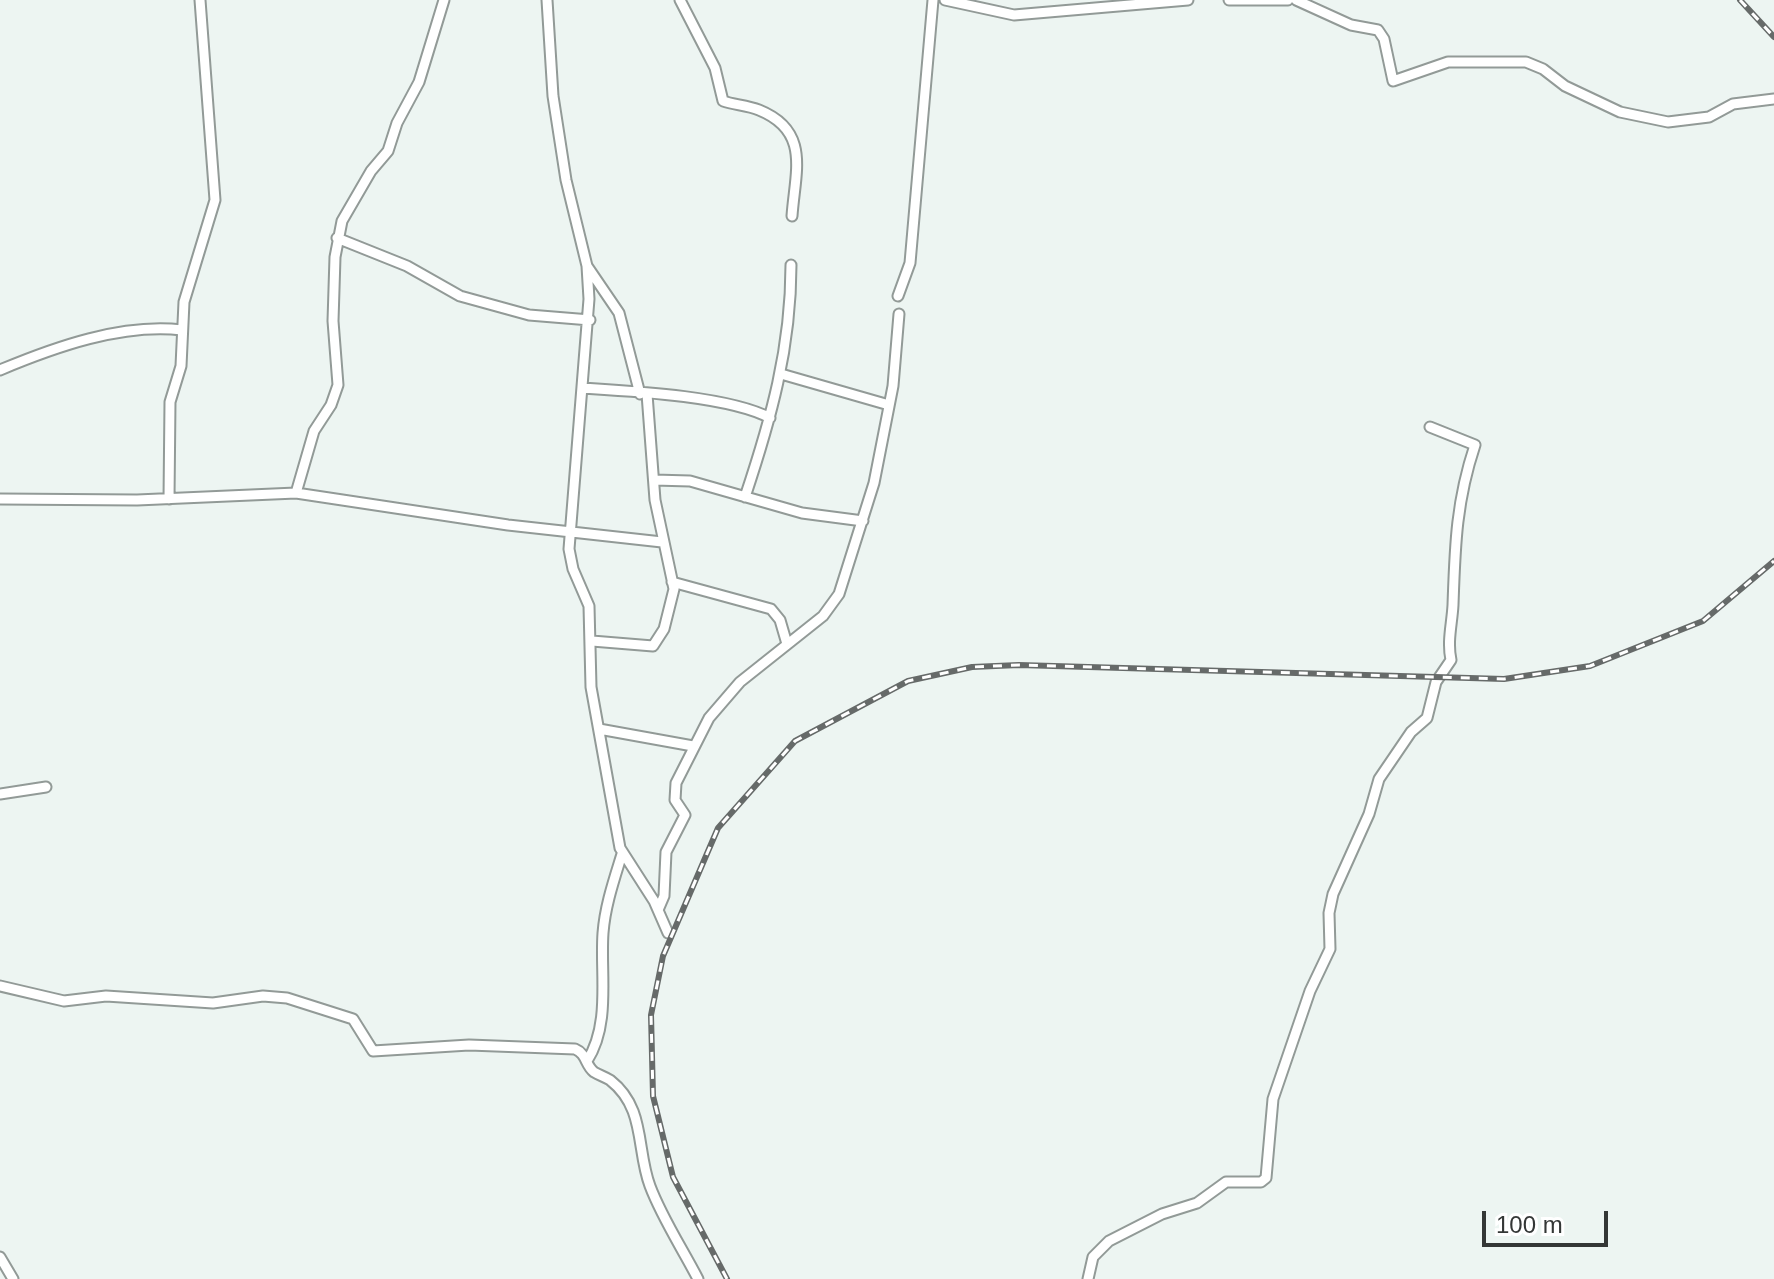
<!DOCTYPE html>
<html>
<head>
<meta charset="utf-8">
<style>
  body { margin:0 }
  #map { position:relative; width:1774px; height:1279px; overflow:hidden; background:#edf5f2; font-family:Arial,sans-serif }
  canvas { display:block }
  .scale { position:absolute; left:1482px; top:1211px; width:126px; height:36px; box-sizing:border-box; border:4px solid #343736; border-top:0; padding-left:10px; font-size:24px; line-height:28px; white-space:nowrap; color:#343736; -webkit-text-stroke:6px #fff; paint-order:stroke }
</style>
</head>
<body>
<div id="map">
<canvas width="1774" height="1279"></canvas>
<div class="scale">100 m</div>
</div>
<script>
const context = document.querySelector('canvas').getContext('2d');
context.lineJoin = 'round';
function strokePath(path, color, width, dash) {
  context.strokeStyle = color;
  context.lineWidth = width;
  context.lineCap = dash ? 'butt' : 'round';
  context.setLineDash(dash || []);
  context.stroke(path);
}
const street = new Path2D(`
  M547 0 553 96 566 180 587 266 589 299 569 549 573 569 589 606 591 687 620 848 654 901 668 933
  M680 0 715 68 723 101C734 105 747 105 759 110 811 131 795 172 792 216
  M945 0 1014 15 1188 0
  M1229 0H1288
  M1296 0 1351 25 1378 30 1384 39 1393 81 1448 62H1526L1543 69 1565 86 1620 112 1668 122 1709 117 1733 104 1774 99
  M337 238 407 266 460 296 529 315 590 320
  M587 266 619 313 640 394
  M898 296 910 263 933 0
  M0 370C55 347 122 323 182 330
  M781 374 889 405
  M582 388C630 391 729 396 770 418
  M654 480 690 481 802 513 863 521
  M296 493 314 431 331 405 338 385 333 321 335 257 342 221 371 171 388 151 397 123 419 82 444 0
  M745 497C771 419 791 348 791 265
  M0 499 137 500 296 493 508 525 662 542
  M169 499 170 402 181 366 184 302 215 200 200 0
  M672 582 771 609 780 620 787 644
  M592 641 653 646 664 629 674 589 655 500 647 394
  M599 729 693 746
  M0 794 46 787
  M658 910 664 896 666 852 685 815 675 800 676 783 709 718 740 682 823 616 839 594 874 483 893 386 899 314
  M0 986 64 1001 106 996 213 1003 263 996 287 998 353 1019 373 1051 469 1045 575 1049C587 1054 585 1065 594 1072 599 1075 605 1077 610 1080 646 1108 636 1149 650 1186 662 1218 682 1248 698 1279
  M587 1061C611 1024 600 973 603 933 605 906 614 880 622 854
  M0 1257 13 1279
  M1088 1279 1093 1257 1109 1241 1162 1214 1197 1203 1226 1182H1261L1266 1178 1273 1099 1310 991 1330 949 1329 913 1333 894 1369 814 1379 779 1411 732 1427 718 1436 682 1451 660C1447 641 1452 624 1453 605 1455 546 1456 502 1475 445L1430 427`);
const rail = new Path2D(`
  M1740 0 1774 37
  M727 1279 673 1177 653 1096 651 1015 663 956 718 828 795 741 908 681 972 667 1019 665 1504 679 1590 666 1703 621 1774 561`);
strokePath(street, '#929a97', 13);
strokePath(street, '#fff', 9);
strokePath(rail, '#666a69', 6);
strokePath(rail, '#fff', 3, [9]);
</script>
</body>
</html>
